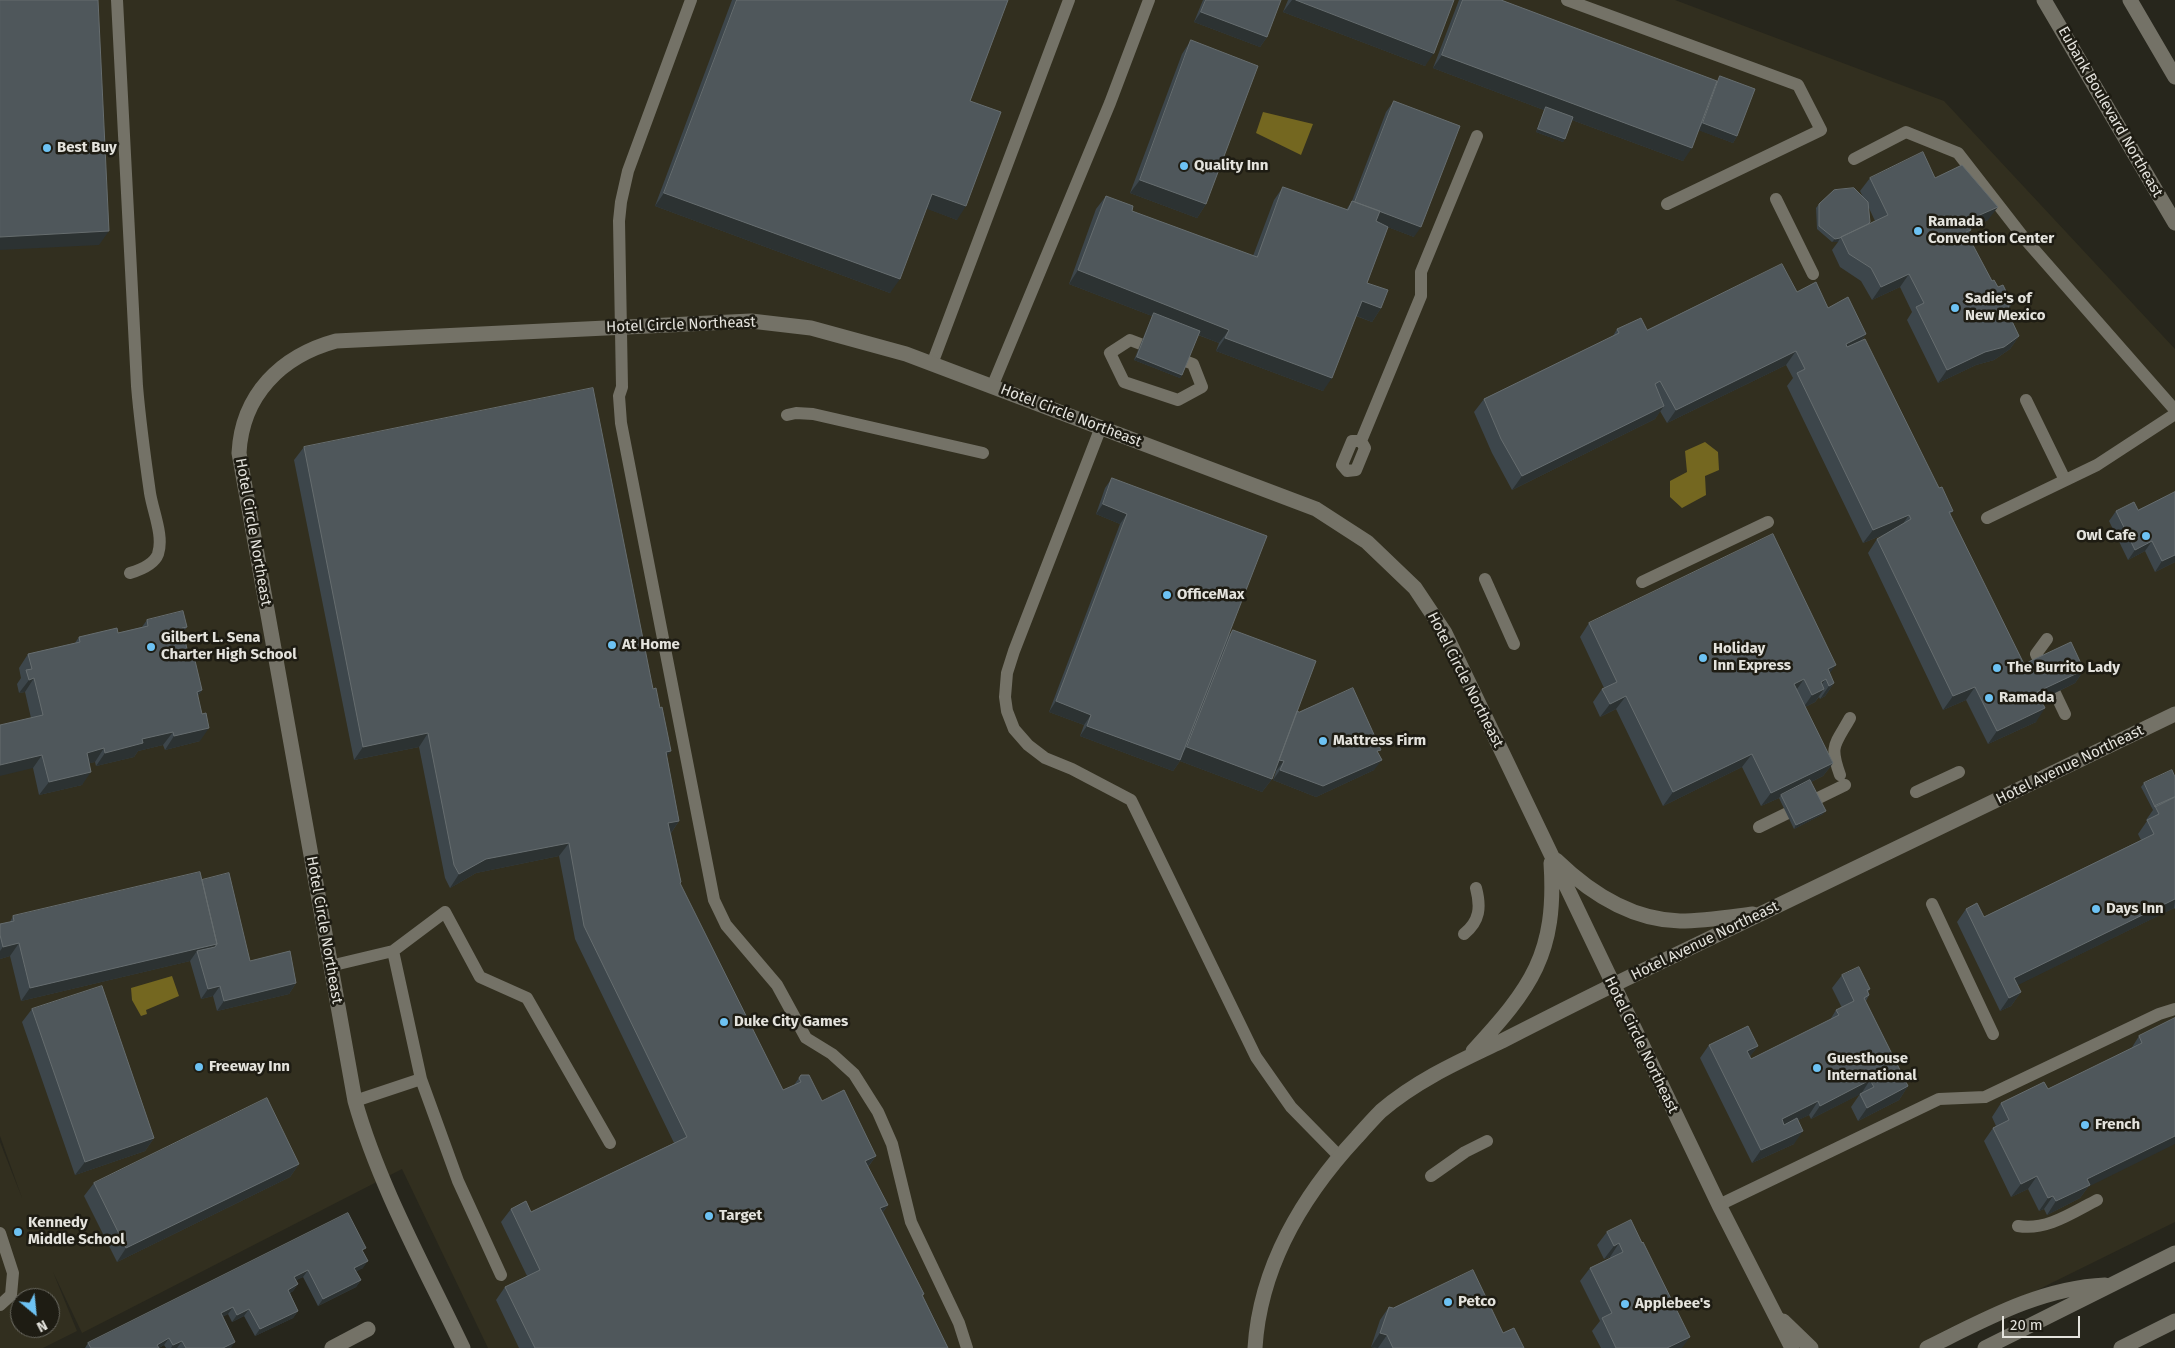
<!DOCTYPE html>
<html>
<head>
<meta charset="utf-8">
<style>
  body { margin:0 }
  #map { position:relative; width:2175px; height:1348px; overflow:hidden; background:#27261c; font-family:"Fira Sans",sans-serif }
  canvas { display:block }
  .north { position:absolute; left:10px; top:1288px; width:50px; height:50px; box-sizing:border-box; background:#1e1c13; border:1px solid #6d6c64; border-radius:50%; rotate:152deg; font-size:14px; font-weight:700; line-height:20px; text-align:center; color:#e4e3dd }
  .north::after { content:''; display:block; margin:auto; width:18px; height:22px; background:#6dc2f3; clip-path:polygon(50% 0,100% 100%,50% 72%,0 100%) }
  .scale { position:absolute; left:2002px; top:1316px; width:78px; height:22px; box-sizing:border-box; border:2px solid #e4e3dd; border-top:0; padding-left:6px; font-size:15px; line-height:18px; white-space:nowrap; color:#e4e3dd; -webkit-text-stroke:4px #1e1c13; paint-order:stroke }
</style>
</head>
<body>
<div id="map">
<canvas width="2175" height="1348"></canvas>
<div class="north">N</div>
<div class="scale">20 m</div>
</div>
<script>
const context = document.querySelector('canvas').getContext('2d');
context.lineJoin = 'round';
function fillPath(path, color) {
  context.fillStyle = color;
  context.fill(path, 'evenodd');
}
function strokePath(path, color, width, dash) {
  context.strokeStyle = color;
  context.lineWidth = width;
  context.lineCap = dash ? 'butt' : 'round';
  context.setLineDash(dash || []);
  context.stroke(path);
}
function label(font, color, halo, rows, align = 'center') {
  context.font = font + ' "Fira Sans",sans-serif';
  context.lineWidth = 5;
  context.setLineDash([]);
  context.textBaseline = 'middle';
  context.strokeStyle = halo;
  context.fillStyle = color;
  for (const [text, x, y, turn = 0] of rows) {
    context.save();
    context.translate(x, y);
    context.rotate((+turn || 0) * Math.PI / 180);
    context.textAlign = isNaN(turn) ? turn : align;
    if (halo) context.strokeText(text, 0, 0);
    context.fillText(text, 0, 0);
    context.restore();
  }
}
const built = new Path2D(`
  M0 0H1675L1944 101 2175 349V1222L1920 1348H488L402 1169 82 1333 53 1272 77 1331 43 1348H0V1142L22 1198 0 1136ZM20 1298H50V1328H20Z`);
const water = new Path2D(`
  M1263 112 1313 124 1301 155 1256 133Z
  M1705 442 1718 452 1719 470 1705 476 1706 495 1682 508 1670 497V481L1687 472 1685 451Z
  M172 976 179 996 146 1010 147 1014 141 1016 132 1000 131 988Z`);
const lane = new Path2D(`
  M117 0 137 386C140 422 145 458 150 493 153 512 164 536 158 554 154 565 140 570 130 573
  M691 0 628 171 621 202 619 221 622 387 619 396 621 423 714 900 726 925 777 985 806 1038 832 1054 854 1074 878 1112 892 1144 911 1222 959 1323 967 1348
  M1567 0 1798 85 1821 130 1667 204
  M1854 159 1906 132 1958 153 2024 238 2175 410
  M1776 199 1813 274
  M1130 340 1193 364 1202 387 1178 400 1124 382 1110 353Z
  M932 364 1069 0
  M992 387 1110 103 1149 0
  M2026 400 2065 480
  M787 415 796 413 813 414 983 453
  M1101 427 1014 651 1007 673 1005 697 1007 711 1014 729 1028 745 1045 758 1072 769 1131 800 1256 1057 1291 1107 1339 1156
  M1352 441H1361L1365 448 1356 470 1347 471 1342 465Z
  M1361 441 1421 296V272L1477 136
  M1987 518 2097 465 2175 414
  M1485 579 1514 644
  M1642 582 1768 522
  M2041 665 2036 654 2047 639
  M2055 693 2065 714
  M1840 775C1829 745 1835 745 1850 718
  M1916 792 1959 772
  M1759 827 1845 785
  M1932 904 1993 1034
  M1464 934C1480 921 1481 907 1476 888
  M393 951 421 1079 458 1181 501 1275
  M330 966 393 951 445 912 480 977 527 998 610 1143
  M355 1101 421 1079
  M1431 1176 1465 1152 1487 1141
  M1719 1205 1939 1099 1985 1097 2159 1014 2175 1009
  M2018 1226C2046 1231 2072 1213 2097 1200
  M0 1233 13 1273 11 1295 0 1305`);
const street = new Path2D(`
  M332 1348 368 1329`);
const secondary = new Path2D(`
  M2044 0 2175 223
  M2130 0 2175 77
  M1556 860C1589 892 1632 920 1680 921 1704 921 1729 917 1753 914
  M1473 1051C1531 988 1557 954 1551 863
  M1783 1321 1811 1348
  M463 1348C425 1268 379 1186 355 1101L239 453C242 395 281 356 336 341L751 321 811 328 906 354 1316 509 1367 542 1415 588 1445 633 1719 1205 1792 1348
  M1255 1348C1260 1267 1303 1195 1357 1137 1365 1128 1373 1119 1381 1111 1417 1080 1460 1061 1502 1041 1547 1018 1592 995 1638 973 1817 886 1996 801 2175 714
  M1927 1348C1984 1320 2040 1288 2105 1285
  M1985 1348 2175 1253
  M2121 1348 2175 1321`);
const wall = new Path2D(`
  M732 0H1008L970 101 957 220 926 208 890 293 655 206Z
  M1203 0H1281L1267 37 1260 47 1194 22Z
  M1288 0H1454L1425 66 1283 12Z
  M1459 0H1501L1717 82 1720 76 1737 136 1733 143 1699 130 1683 161 1572 120 1563 142 1536 132 1544 110 1433 68Z
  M1191 40 1206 204 1197 218 1130 193 1182 54Z
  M1394 101 1414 237 1388 227 1367 283 1381 308 1372 322 1356 316 1323 391 1216 351 1219 343 1198 335 1182 375 1180 378 1134 360 1152 316 1069 284 1096 209 1106 196 1132 211 1253 256 1274 200 1283 187 1346 210 1352 201 1386 112Z
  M1870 178H1935L1988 220 1970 229 1971 230 1967 235 1992 281 2012 304 2009 308 2010 316 2019 336 2010 349 1994 360 1976 365 1938 383 1907 320 1912 312 1900 287 1872 300 1861 281 1840 267 1832 250 1838 242H1832L1817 229 1816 208 1819 204 1863 197 1860 191ZM1869 208 1875 221 1869 224Z
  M1797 292 1828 308 1866 334 1861 341 1939 488 1953 511 1950 514 2024 664 2084 670 2075 683 2041 700 2036 722 1988 744 1966 700 1943 710 1868 553 1877 539 1888 533 1863 543 1787 386 1793 378 1786 365 1667 423 1660 411 1655 419 1512 490 1492 453 1474 412 1484 399 1613 336 1617 329 1647 330Z
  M304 447 667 757 679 821 671 833 681 882 680 884 783 1090 794 1085 801 1075 822 1101 876 1156 868 1167 888 1205 883 1212 924 1294 923 1296 948 1348H519L496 1300 505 1287 527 1276 501 1222 511 1209 531 1212 674 1143 575 939 559 856 476 873 450 888 445 878 419 747 354 760 294 460Z
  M1112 478 1228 636 1233 630 1297 711 1378 753 1374 770 1316 797 1273 780 1276 771H1275L1272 779 1262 792 1180 761 1173 771 1080 736 1084 725 1049 712 1120 524 1096 514 1105 488Z
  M2175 492V562L2155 572 2145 551 2128 560 2109 521 2116 511 2138 510Z
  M147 620 187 627 183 632 188 653 202 690 198 696 200 741 165 750 163 745 138 751 134 757 96 766 95 762 89 763 82 785 39 795 33 768 31 718 25 692 19 693 17 684 21 678 19 668 28 654 75 643 79 637 118 633 142 627Z
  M1589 623 1830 674 1834 683 1825 696 1820 699 1819 697 1815 702 1805 707 1833 763 1823 776 1811 782 1823 814 1794 829 1779 798 1761 806 1742 767 1663 806 1616 709 1600 717 1593 702 1602 689 1604 688 1580 637Z
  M2175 777V909L2174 908 2017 985 2021 992 2011 1006 2000 1011 1957 922 1966 909 1984 917 2141 840 2138 834 2147 821 2146 820 2153 810 2141 787 2144 783Z
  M202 880 250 961 296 983 289 994 217 1011 213 996 201 999 190 961 21 1001 10 956 0 959V924L10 922 13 916Z
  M1842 975 1870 989 1868 992 1869 995 1866 1001 1908 1086 1899 1100 1858 1121 1851 1107 1860 1094 1811 1119 1809 1115 1798 1120 1794 1144 1752 1163 1700 1058 1709 1045 1758 1046 1750 1056 1751 1059 1830 1020 1836 1010 1842 1008 1832 988Z
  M32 1009 154 1138 145 1151 75 1175 22 1022Z
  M2175 1018 2088 1187 2080 1198 2047 1215 2044 1209 2039 1211 2028 1189 2011 1197 1984 1141 1993 1128 1996 1126 1992 1117 2001 1103 2048 1089 2131 1049 2139 1036Z
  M299 1164 290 1177 117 1262 84 1196 94 1183Z
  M1631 1220 1682 1348H1601L1592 1331 1600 1321 1580 1281 1590 1268 1610 1258V1257L1604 1259 1597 1245 1607 1232Z
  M363 1251V1268L356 1271 361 1280 356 1287 318 1306 303 1277 296 1280 298 1284 293 1291 290 1293 298 1311 293 1318 255 1336 244 1316 232 1322 228 1314 222 1317 231 1348H166L164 1345 159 1348H85L88 1343Z
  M1389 1307 1503 1333 1524 1348H1375L1371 1347 1380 1320Z`);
const shadedWall = new Path2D(`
  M1292 0H1296L1434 53 1425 66 1283 12Z
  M1201 12 1267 37 1260 47 1194 22Z
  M1442 55 1692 148 1683 161 1545 110 1546 107 1544 110 1433 68Z
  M1703 123 1737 136 1733 143 1698 130Z
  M1538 129 1565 139 1563 142 1536 132Z
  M1140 180 1206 204 1197 218 1130 193Z
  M664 193 900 279 890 293 655 206Z
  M932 194 966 206 957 220 922 207Z
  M1355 202 1421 227 1414 237 1348 212Z
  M1998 207 1988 220 1957 235 1966 221Z
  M109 231 99 245 0 250V237Z
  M1840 238 1838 242H1832L1835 239Z
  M1078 270 1229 330 1219 343 1153 317 1154 313 1152 316 1069 284Z
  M1909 274 1900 287 1872 300 1881 287Z
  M1362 301 1381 308 1372 322 1352 314Z
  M1866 334 1856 347 1836 357 1846 344Z
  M2019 336 2010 349 1994 360 1976 365 1938 383 1947 370Z
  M1225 338 1332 378 1323 391 1216 351Z
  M1796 351 1786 365 1667 423 1676 410Z
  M1137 357 1182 375 1180 378 1134 360Z
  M1664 406 1655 419 1512 490 1522 476Z
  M1103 504 1127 514 1120 524 1096 514Z
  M1909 515 1900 528 1863 543 1873 530Z
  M2152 541 2145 551 2128 560 2135 550Z
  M2175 555V562L2155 572 2162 561Z
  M1836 665 1816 692 1824 689 1815 702 1803 708 1821 682 1828 669Z
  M2084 670 2075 683 2028 706 2037 692Z
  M34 678 25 692 19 693 29 680Z
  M1804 679 1795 692 1794 684Z
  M1834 683 1825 696 1820 699 1829 686Z
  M1975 687 1966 700 1943 710 1953 696Z
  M202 690 192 704 197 692Z
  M1626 696 1616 709 1600 717 1610 704Z
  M1056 701 1091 715 1084 725 1049 712Z
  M2045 708 2036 722 1988 744 1997 731Z
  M1087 726 1178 760 1187 747 1272 779 1262 792 1180 761 1173 771 1080 736Z
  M209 728 200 741 165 750 174 736Z
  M173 732 163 745 138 751 134 757 96 766 105 753 142 739Z
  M428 733 419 747 354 760 363 747Z
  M104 748 95 762 77 766 87 753Z
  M671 751 661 764 666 752Z
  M1752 754 1742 767 1663 806 1673 792Z
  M42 755 33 768 0 776V765Z
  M1277 759 1284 761 1276 771 1270 769Z
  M1382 760 1374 770 1316 797 1273 780 1280 770Z
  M1833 763 1823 776 1782 796 1781 795 1779 798 1761 806 1771 793Z
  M91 772 82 785 39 795 49 782Z
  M1826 811 1823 814 1794 829 1796 825Z
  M679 821 670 834 668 823Z
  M569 843 559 856 476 873 450 888 459 874 486 859Z
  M2175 899 2174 908 2006 991 2014 978Z
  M19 943 10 956 0 959V951L3 947Z
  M217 944 208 957 197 951 190 961 21 1001 30 988Z
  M296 983 289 994 217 1011 224 1001Z
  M220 986 213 996 201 999 208 989Z
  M2021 992 2011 1006 2000 1011 2009 998Z
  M1758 1046 1748 1059 1747 1051Z
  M1870 1080 1861 1094 1811 1119 1820 1106Z
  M1908 1086 1899 1100 1858 1121 1867 1108Z
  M1818 1101 1809 1115 1772 1133 1782 1119Z
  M1803 1131 1794 1144 1752 1163 1761 1150Z
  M2175 1136V1144L2088 1187 2080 1198 2047 1215 2056 1201 2087 1179Z
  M154 1138 145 1151 75 1175 85 1162Z
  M876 1156 866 1169 865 1161Z
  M299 1164 290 1177 117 1262 126 1248Z
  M2037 1176 2028 1189 2011 1197 2021 1184Z
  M2053 1196 2044 1209 2039 1211 2048 1198Z
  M888 1205 878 1218 880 1208Z
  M1619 1243 1610 1257 1604 1259 1614 1246Z
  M368 1261 363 1268 350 1275 354 1268Z
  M308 1270 303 1277 289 1284 294 1277Z
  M361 1280 356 1287 318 1306 323 1299Z
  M298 1284 293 1291 283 1297 288 1290Z
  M233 1307 228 1314 216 1320 221 1313Z
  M249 1309 244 1316 232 1322 237 1315Z
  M298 1311 293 1318 255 1336 260 1329Z
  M1380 1333 1387 1335 1378 1348 1371 1347Z
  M1690 1337 1682 1348H1667Z
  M169 1338 164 1345 159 1348 157 1345Z
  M182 1341 177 1348H171L173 1345Z
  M235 1342 231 1348H223Z`);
const building = new Path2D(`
  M0 0H98L109 231 0 237Z
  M737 0H1008L970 101 1001 112 966 206 932 194 900 279 664 193Z
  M1206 0H1281L1267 37 1201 12Z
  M1296 0H1454L1434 53Z
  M1463 0H1501L1717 81 1692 148 1442 55Z
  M1191 40 1258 66 1206 204 1140 180Z
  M1720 76 1755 89 1737 136 1703 123Z
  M1394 101 1460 126 1421 227 1355 202Z
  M1546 107 1573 117 1565 139 1538 129Z
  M1923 152 1935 178 1962 165 1998 207 1966 221 1971 230 1966 232 1992 281 1994 280 1998 287 2003 285 2012 304 2008 306 2011 314 2009 315 2019 336 2004 347 1985 352 1947 370 1916 307 1924 303 1909 274 1881 287 1871 268 1849 254 1841 237 1888 215 1870 178Z
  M1283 187 1348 210 1352 201 1380 211 1376 221 1388 227 1367 283 1388 290 1381 308 1362 301 1332 378 1225 338 1229 330 1078 270 1106 196 1133 206 1132 211 1257 257Z
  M1854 188 1868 202 1870 222 1868 224 1841 237 1840 238 1835 239 1819 226V204L1834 190Z
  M1782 264 1797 292 1816 282 1828 308 1848 297 1866 334 1846 344 1847 347 1865 339 1939 488 1942 487 1953 511 1949 512 2024 664 2071 642 2084 670 2037 692 2045 708 1997 731 1975 687 1953 696 1877 539 1911 519 1909 515 1873 530 1797 373 1805 369 1796 351 1676 410 1660 381 1655 384 1664 406 1522 476 1501 439 1484 399 1619 333 1617 329 1641 318 1647 330Z
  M1154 313 1200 331 1182 375 1137 357Z
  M593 388 653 689 656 688 660 708 662 707 671 751 666 752 679 821 668 823 681 882 680 883 783 1090 801 1082 799 1078 801 1075H809L822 1101 844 1090 876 1156 865 1161 888 1205 880 1208 924 1294 922 1295 948 1348H535L505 1287 540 1270 511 1209 526 1201 531 1212 687 1137 584 926 569 843 486 859 459 874 454 865 428 733 363 747 304 447Z
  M1112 478 1267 536 1180 760 1087 726 1091 715 1056 701 1127 514 1103 504Z
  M2175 492V555L2162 561 2152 541 2135 550 2116 511 2134 502 2138 510Z
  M1773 534 1836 665 1828 669 1834 683 1829 686 1826 679 1821 682 1824 689 1812 695 1804 679 1794 684 1833 763 1771 793 1752 754 1673 792 1626 696 1610 704 1602 689 1617 682 1589 623Z
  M183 611 187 627 182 628 188 653 193 652 202 690 197 692 202 714 206 713 209 728 174 736 173 732 142 739 143 743 105 753 104 748 87 753 91 772 49 782 42 755 0 765V725L43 715 34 678 29 680 26 670 32 669 28 654 80 642 79 637 117 628 118 633 148 626 147 620Z
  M1233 630 1316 661 1272 779 1187 747Z
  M1353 688 1381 750 1377 751 1382 760 1323 786 1280 770 1284 761 1279 760 1297 711 1299 712Z
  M2172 770 2175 777V797L2155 807 2144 783Z
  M1810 780 1826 811 1796 825 1781 795Z
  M2175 797V899L2014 978 2021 992 2009 998 1966 909 1977 903 1984 917 2154 834 2147 820 2159 814 2155 806Z
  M200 872 217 944 30 988 19 943 3 947 0 935V924L14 921 13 916Z
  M229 873 250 961 290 951 296 983 224 1001 220 986 208 989 197 951 215 947 217 944 202 880Z
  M1859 967 1870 989 1867 990 1869 995 1864 998 1908 1086 1867 1108 1860 1094 1874 1087 1870 1080 1820 1106 1818 1101 1782 1119 1784 1125 1797 1118 1803 1131 1761 1150 1709 1045 1748 1026 1758 1046 1747 1051 1751 1059 1839 1015 1836 1010 1854 1001 1842 975Z
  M102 986 154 1138 85 1162 32 1009Z
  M2175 1018V1136L2087 1179 2090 1185 2056 1201 2053 1196 2048 1198 2037 1176 2021 1184 1993 1128 2009 1120 2001 1103 2044 1082 2048 1089 2142 1043 2139 1036Z
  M267 1098 299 1164 126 1248 94 1183Z
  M348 1213 366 1248 362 1250 368 1261 354 1268 361 1280 323 1299 308 1270 294 1277 298 1284 288 1290 298 1311 260 1329 249 1309 237 1315 233 1307 221 1313 235 1342 223 1348H186L182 1341 173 1345 169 1338 157 1345 159 1348H91L88 1343Z
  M1631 1220 1642 1243 1643 1242 1690 1337 1667 1348H1616L1602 1318 1612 1313 1590 1268 1623 1252 1619 1243 1614 1246 1607 1232Z
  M1473 1270 1503 1333 1514 1328 1524 1348H1393L1387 1335 1380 1333 1389 1307 1393 1308Z`);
const markers = [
  [47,148,5,"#6dc2f3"],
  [1184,166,5,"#6dc2f3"],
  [1918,231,5,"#6dc2f3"],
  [1955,308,5,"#6dc2f3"],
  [2146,536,5,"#6dc2f3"],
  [1167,595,5,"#6dc2f3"],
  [612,645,5,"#6dc2f3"],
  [151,647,5,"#6dc2f3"],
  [1703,658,5,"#6dc2f3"],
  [1997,668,5,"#6dc2f3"],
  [1989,698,5,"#6dc2f3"],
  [1323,741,5,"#6dc2f3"],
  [2096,909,5,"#6dc2f3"],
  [724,1022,5,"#6dc2f3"],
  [199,1067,5,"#6dc2f3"],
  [1817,1068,5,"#6dc2f3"],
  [2085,1125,5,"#6dc2f3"],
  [709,1216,5,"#6dc2f3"],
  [18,1232,5,"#6dc2f3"],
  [1448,1302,5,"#6dc2f3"],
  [1625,1304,5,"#6dc2f3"]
];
const streetNames = [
  ["Eubank Boulevard Northeast",2110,112,60],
  ["Hotel Circle Northeast",681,325,-2],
  ["Hotel Circle Northeast",1071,416,21],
  ["Hotel Circle Northeast",253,532,80],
  ["Hotel Circle Northeast",1465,680,63],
  ["Hotel Avenue Northeast",2070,765,-26],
  ["Hotel Circle Northeast",324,930,80],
  ["Hotel Avenue Northeast",1705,941,-26],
  ["Hotel Circle Northeast",1641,1045,64]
];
const poiNames = [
  ["Best Buy",57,148],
  ["Quality Inn",1194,166],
  ["Ramada",1928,222],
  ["Convention Center",1928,239],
  ["Sadie's of",1965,299],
  ["New Mexico",1965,316],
  ["Owl Cafe",2136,536,"right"],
  ["OfficeMax",1177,595],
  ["Gilbert L. Sena",161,638],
  ["Charter High School",161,655],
  ["At Home",622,645],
  ["Holiday",1713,649],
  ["Inn Express",1713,666],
  ["The Burrito Lady",2007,668],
  ["Ramada",1999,698],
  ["Mattress Firm",1333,741],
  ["Days Inn",2106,909],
  ["Duke City Games",734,1022],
  ["Guesthouse",1827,1059],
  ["International",1827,1076],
  ["Freeway Inn",209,1067],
  ["French",2095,1125],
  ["Target",719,1216],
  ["Kennedy",28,1223],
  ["Middle School",28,1240],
  ["Petco",1458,1302],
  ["Applebee's",1635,1304]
];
fillPath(built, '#322f1f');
fillPath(water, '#746720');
strokePath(lane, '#747267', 12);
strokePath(street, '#747267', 15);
strokePath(secondary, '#747267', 15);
fillPath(wall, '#3d464b');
fillPath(shadedWall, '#2c3232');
fillPath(building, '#4f575b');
strokePath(building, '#666d6f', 1);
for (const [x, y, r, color] of markers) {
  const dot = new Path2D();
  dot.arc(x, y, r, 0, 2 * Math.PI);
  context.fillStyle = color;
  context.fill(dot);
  strokePath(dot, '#1e1c13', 2);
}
label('15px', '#e4e3dd', '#1e1c13', streetNames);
label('bold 15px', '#e4e3dd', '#1e1c13', poiNames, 'left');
</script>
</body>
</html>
